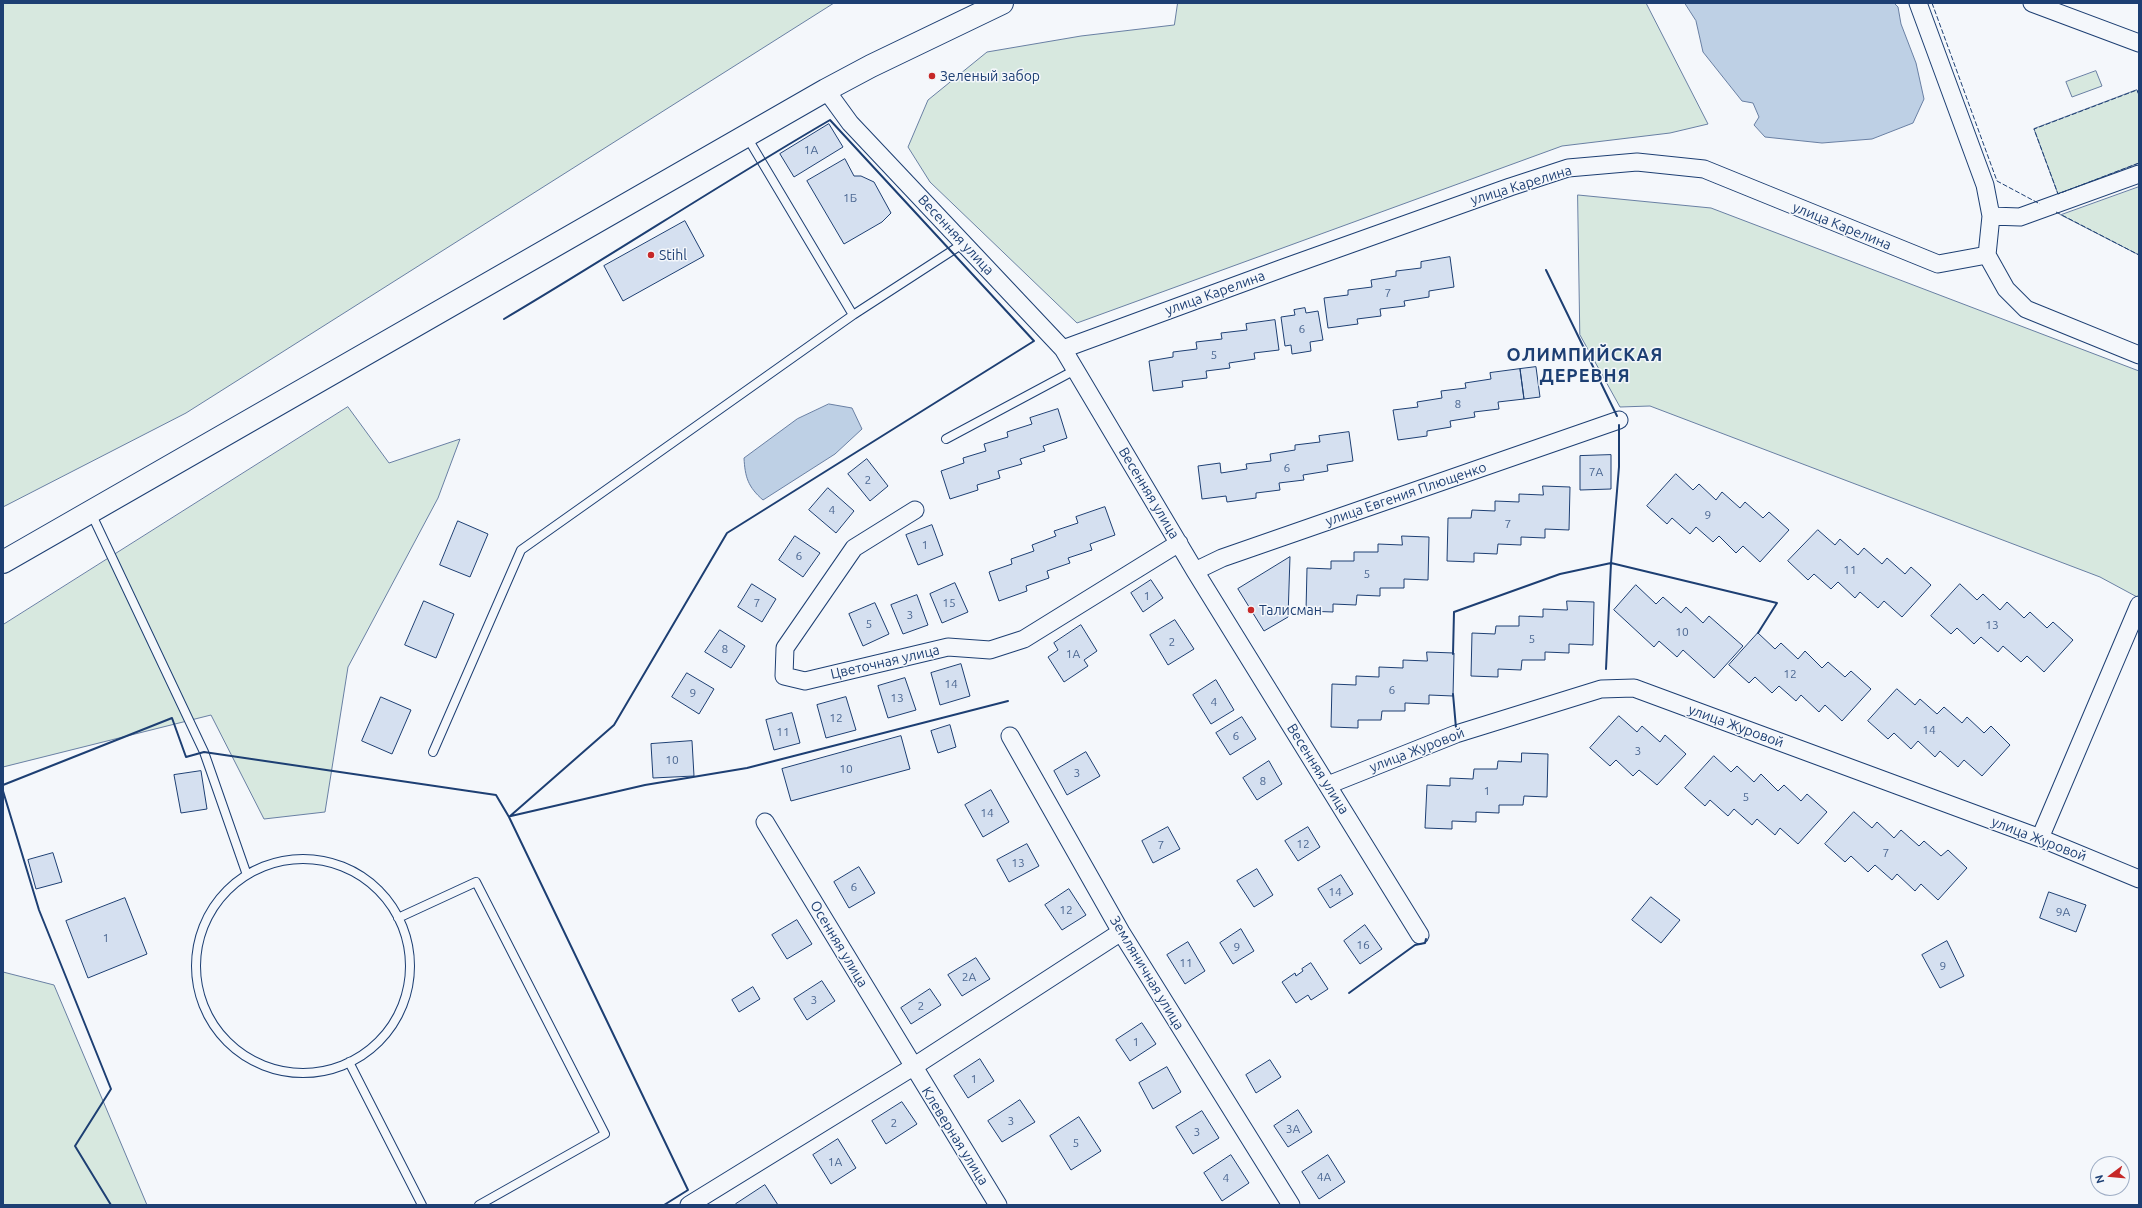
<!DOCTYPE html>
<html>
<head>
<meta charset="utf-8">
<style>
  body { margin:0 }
  #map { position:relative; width:2142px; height:1208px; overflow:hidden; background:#f4f7fb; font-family:Ubuntu,sans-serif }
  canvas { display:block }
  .frame { position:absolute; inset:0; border:4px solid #1d3f73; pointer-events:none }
  .north { position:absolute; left:2090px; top:1156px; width:40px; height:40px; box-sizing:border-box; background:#f4f7fb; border:1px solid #9eadc5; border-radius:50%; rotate:254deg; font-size:11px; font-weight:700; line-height:16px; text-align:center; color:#1d3f73 }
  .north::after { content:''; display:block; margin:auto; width:14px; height:18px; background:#c62828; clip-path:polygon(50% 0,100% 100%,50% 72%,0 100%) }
</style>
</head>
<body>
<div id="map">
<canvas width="2142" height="1208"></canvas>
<div class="frame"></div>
<div class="north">N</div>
</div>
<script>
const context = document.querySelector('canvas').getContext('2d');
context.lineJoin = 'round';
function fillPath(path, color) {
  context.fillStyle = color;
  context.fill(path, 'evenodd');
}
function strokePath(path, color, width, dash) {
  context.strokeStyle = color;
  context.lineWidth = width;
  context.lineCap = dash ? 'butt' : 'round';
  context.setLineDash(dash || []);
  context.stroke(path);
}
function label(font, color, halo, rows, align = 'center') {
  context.font = font + ' Ubuntu,sans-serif';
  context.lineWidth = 3;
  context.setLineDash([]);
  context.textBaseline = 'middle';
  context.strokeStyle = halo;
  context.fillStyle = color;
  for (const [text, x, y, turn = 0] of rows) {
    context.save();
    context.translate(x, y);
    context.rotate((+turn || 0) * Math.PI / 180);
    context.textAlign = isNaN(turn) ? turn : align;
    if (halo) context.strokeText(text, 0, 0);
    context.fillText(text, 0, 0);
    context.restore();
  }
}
const green = new Path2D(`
  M3 3H834L186 413 3 507Z
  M1178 3H1646L1708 124 1670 133 1562 146 1077 323 930 182 908 147 928 100 987 52 1081 36 1174 25Z
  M2096 71 2102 86 2072 97 2066 82Z
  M2137 90 2139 95V163L2058 194 2034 129Z
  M2139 187V255L2061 215Z
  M1578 195 1711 208 2139 371V598L2100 577 1650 406 1620 407 1580 335Z
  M348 407 389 463 460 439 438 498 348 667 325 812 264 819 211 715 3 767V625Z
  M3 972 54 985 147 1205H3Z`);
const water = new Path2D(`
  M1685 3H1894L1898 7 1901 24 1916 63 1924 99 1913 123 1872 139 1822 143 1765 137 1754 125 1759 117 1753 103 1742 101 1703 52 1696 21Z
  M829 404 852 408 862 429 835 454 763 500C748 487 745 477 744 458L797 419Z`);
const building = new Path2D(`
  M829 124 843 147 794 177 780 154Z
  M845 159 854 176H861L874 182 891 213 882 222 844 244 807 181Z
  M685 221 704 256 623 301 604 266Z
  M1450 257 1454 287 1429 291V297L1404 301 1405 306 1380 309 1381 316 1357 319 1358 324 1328 328 1324 298 1348 295V290L1372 287 1371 280 1396 276V271L1421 268V262Z
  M1305 308 1306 313 1318 311 1323 340 1310 342 1311 351 1292 354 1291 345 1285 346 1281 317 1295 315 1294 310Z
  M1275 320 1279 350 1254 353 1255 359 1229 363 1230 368 1206 371 1207 378 1182 381 1183 387 1153 391 1149 361 1173 357V352L1197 349 1196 342 1222 339 1221 333 1247 330 1246 324Z
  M1536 367 1540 397 1524 399 1520 369Z
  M1520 369 1524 399 1498 402 1499 409 1474 412 1475 417 1450 421 1451 427 1427 431V436L1398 440 1393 410 1418 407 1417 402 1442 398 1441 391 1466 388 1465 383 1491 379 1490 373Z
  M1058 409 1067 438 1043 446 1045 451 1020 459 1022 464 998 471 1000 478 977 485 978 490 950 499 941 471 964 463 963 458 986 451 984 444 1008 437 1007 432 1032 424 1030 418Z
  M1349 432 1353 461 1327 465 1328 471 1303 475 1304 480 1279 483 1280 490 1256 493V498L1227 502 1226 496 1202 499 1198 466 1220 463 1221 473 1247 469 1246 464 1271 461 1270 454 1295 450V445L1320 442 1319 436Z
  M1611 455V489L1580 490V456Z
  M867 459 888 486 870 501 848 474Z
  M1676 474 1693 490 1699 484 1716 500 1722 492 1740 508 1745 502 1763 518 1769 512 1789 530 1760 562 1743 546 1736 553 1719 536 1713 542 1696 527 1690 534 1672 518 1667 524 1647 506Z
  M1543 486 1570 487 1569 530 1545 529V538L1521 537V545L1498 544 1497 554 1474 553V562L1447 561 1448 518H1471L1472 510 1495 511V501L1519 502V494L1543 495Z
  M828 488 854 511 836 533 809 510Z
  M1105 507 1115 535 1090 544 1092 550 1068 558 1070 563 1047 571 1049 578 1026 586 1027 591 999 601 989 572 1012 564 1011 559 1034 551 1032 545 1056 536 1054 531 1078 523 1076 517Z
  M458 521 488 534 470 577 440 565Z
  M932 525 943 555 918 565 906 535Z
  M1818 530 1835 545 1840 539 1858 555 1864 548 1882 564 1887 558 1905 574 1911 567 1931 585 1902 617 1884 601 1878 608 1860 592 1855 598 1838 582 1831 589 1814 574 1808 580 1788 561Z
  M795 536 820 553 803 577 779 560Z
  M1402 536 1429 537 1428 580 1404 579V588H1380V596L1357 595 1356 605 1333 604V612L1306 611 1307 568 1331 569V561H1354V552H1378V544L1402 545Z
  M1290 557 1288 617 1264 631 1238 589Z
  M1151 580 1163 598 1143 612 1131 593Z
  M955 583 968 612 942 623 930 594Z
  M752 584 776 599 762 622 738 607Z
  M1960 584 1977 600 1983 594 2000 610 2007 602 2024 618 2030 612 2047 628 2053 622 2073 640 2044 672 2027 656 2021 662 2003 646 1998 652 1981 637 1974 644 1957 628 1951 634 1931 616Z
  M1636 585 1656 604 1663 597 1681 613 1686 607 1703 623 1709 616 1743 646 1714 678 1683 650 1677 657 1659 641 1654 647 1614 610Z
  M917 595 928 625 903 634 891 605Z
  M424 601 454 614 436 658 405 645Z
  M1567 601 1594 602 1593 645 1569 644V653L1545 652V660H1522L1521 670 1498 669V677L1471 676 1472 633 1495 634 1496 626H1519V616L1543 617V609L1567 610Z
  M875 603 889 634 863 646 849 614Z
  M1175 620 1194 649 1168 665 1150 635Z
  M1081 625 1097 651 1084 660 1088 666 1064 682 1048 657 1058 650 1054 643Z
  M720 630 745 646 731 668 705 652Z
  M1758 633 1775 649 1781 643 1798 659 1805 651 1822 668 1828 662 1845 677 1851 671 1871 689 1842 721 1825 705 1819 712 1801 695 1796 701 1779 686 1772 693 1755 677 1749 683 1729 665Z
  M1427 652 1454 653 1453 696 1429 695V704L1405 703V711H1382L1381 720H1358V728L1331 727 1332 684 1356 685V676L1379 677V667L1403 668V660L1427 661Z
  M961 664 970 696 940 705 931 673Z
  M687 673 714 689 699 714 672 697Z
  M905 678 916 710 888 718 878 686Z
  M1216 680 1234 710 1211 724 1193 695Z
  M1897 689 1915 705 1920 699 1937 714 1944 707 1962 723 1967 717 1984 733 1991 726 2010 745 1982 776 1964 760 1958 767 1940 751 1935 757 1918 741 1911 749 1894 733 1888 739 1868 721Z
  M381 697 411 710 392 754 362 741Z
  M846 697 856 730 826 738 817 705Z
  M792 713 800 743 774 750 766 720Z
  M1619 716 1637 732 1642 726 1660 742 1665 735 1686 754 1657 785 1639 770 1633 776 1616 760 1610 766 1590 748Z
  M1242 717 1256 739 1230 755 1216 733Z
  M950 725 956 747 938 753 931 731Z
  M901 736 910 769 791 801 782 769Z
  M692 741 694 776 653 778 651 744Z
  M1086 752 1100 776 1067 795 1054 771Z
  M1522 753 1548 754 1547 797 1524 796 1523 805H1499V813L1476 812V822L1452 821V829L1425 828 1427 785 1450 786V778L1473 779 1474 769H1497L1498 761 1521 762Z
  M1714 756 1731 772 1737 766 1754 782 1761 774 1778 791 1784 785 1801 801 1807 794 1827 812 1798 844 1780 828 1775 835 1757 819 1752 825 1734 809 1728 816 1710 800 1705 806 1685 788Z
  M1269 761 1282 784 1257 800 1243 778Z
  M201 771 207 809 181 813 174 775Z
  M991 790 1009 822 983 837 965 805Z
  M1854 812 1872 828 1877 822 1894 838 1901 830 1919 846 1924 841 1941 856 1948 850 1967 868 1938 900 1921 884 1915 891 1897 874 1892 880 1875 865 1868 872 1851 856 1845 862 1825 844Z
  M1168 827 1180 849 1153 863 1142 841Z
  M1308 827 1320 847 1298 861 1285 841Z
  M1027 844 1039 866 1009 882 997 860Z
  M53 853 62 882 36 889 28 860Z
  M859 867 875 893 849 908 834 882Z
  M1257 869 1273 895 1254 907 1237 881Z
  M1341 875 1353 894 1330 908 1318 889Z
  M1069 889 1086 915 1062 930 1045 905Z
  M2049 892 2086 905 2076 932 2040 918Z
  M1651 897 1680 920 1661 943 1632 920Z
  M125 898 147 954 88 978 66 921Z
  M797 920 812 944 787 959 772 935Z
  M1365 925 1382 949 1360 964 1344 941Z
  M1241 929 1254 951 1233 964 1220 943Z
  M1947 941 1964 976 1940 988 1922 955Z
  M1188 942 1205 971 1185 984 1167 955Z
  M976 958 990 979 962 996 948 975Z
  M1311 963 1328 989 1311 1000 1308 995 1296 1003 1282 982 1295 973 1296 976 1303 971 1302 969Z
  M822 981 835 1001 807 1020 794 999Z
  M753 987 760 999 739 1012 732 1000Z
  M930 989 941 1005 911 1024 901 1008Z
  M1142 1023 1156 1044 1130 1061 1116 1040Z
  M980 1059 994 1081 968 1098 954 1076Z
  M1270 1060 1281 1077 1256 1093 1246 1075Z
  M1167 1067 1181 1092 1153 1109 1139 1083Z
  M1020 1100 1035 1122 1002 1142 988 1121Z
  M902 1102 917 1124 886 1144 872 1121Z
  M1298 1110 1312 1132 1288 1147 1274 1126Z
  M1202 1111 1219 1138 1193 1154 1176 1127Z
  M1079 1117 1101 1151 1071 1170 1050 1136Z
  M838 1139 856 1168 831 1184 813 1155Z
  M1231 1155 1249 1183 1222 1201 1204 1173Z
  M1328 1155 1345 1182 1319 1199 1302 1172Z
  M765 1185 778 1205H737L736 1204Z`);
const lane = new Path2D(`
  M747 137 853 315
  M946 439 1075 370
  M91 513 204 752 247 875
  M433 752 521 550 853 315 964 243
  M196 966a107 107 0 1 1 214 0a107 107 0 1 1-214 0Z
  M398 918 476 882 605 1134 479 1205
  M349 1062 422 1205`);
const street = new Path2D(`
  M1918 3 1985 185 1991 216 1987 255
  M2032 3 2139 43
  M826 90 850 123 1063 349 1195 571 1420 935
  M1991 216 2020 217 2139 174
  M1987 255 2006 289 2026 309 2139 355
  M1063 349 1286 267 1510 187 1568 168 1637 162 1704 169 1938 264 1987 255
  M915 510 854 548 785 648 784 676 805 681 948 647 990 650 1024 639 1179 543
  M1195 571 1222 558 1619 420
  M1010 736 1121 932 1291 1205
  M1328 785 1456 734 1601 689 1634 688 2040 838 2139 879
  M765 822 998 1205
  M2040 838 2139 605
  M689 1205 913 1067 1121 932`);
const secondary = new Path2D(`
  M3 562 826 90 871 66 1002 3`);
const fence = new Path2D(`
  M1932 3 1997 181 2040 204
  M2139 95 2137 90 2034 129 2058 194 2139 163
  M2056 212 2139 255`);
const wall = new Path2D(`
  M1546 270 1617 416
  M504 319C614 254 720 184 830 120L1034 341 727 533 614 725 509 817
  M1453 654 1454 612 1560 574 1611 563 1777 603 1758 633
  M1606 669 1611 563 1619 467V425
  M1453 694 1456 728
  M3 785 172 718 186 757 204 752 496 795 509 817 688 1190 664 1205
  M3 791 39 910 111 1089 75 1146 111 1205
  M511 816 645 785 747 768 1008 701
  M1349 993 1415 945 1425 943 1426 939`);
const markers = [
  [932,76,4,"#c62828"],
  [651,255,4,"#c62828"],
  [1251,610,4,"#c62828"]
];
const numberNames = [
  ["1А",811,150],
  ["1Б",850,198],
  ["7",1388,293],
  ["6",1302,329],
  ["5",1214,355],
  ["8",1458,404],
  ["6",1287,468],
  ["7А",1596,472],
  ["2",868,480],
  ["4",832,510],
  ["9",1708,515],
  ["7",1508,524],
  ["1",925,545],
  ["6",799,556],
  ["11",1850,570],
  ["5",1367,574],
  ["1",1147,596],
  ["7",757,603],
  ["15",949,603],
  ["3",910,615],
  ["5",869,624],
  ["13",1992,625],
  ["10",1682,632],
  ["5",1532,639],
  ["2",1172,642],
  ["8",725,649],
  ["1А",1073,654],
  ["12",1790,674],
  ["14",951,684],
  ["6",1392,690],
  ["9",693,693],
  ["13",897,698],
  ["4",1214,702],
  ["12",836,718],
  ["14",1929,730],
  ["11",783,732],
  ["6",1236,736],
  ["3",1638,751],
  ["10",672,760],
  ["10",846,769],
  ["3",1077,773],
  ["8",1263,781],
  ["1",1487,791],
  ["5",1746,797],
  ["14",987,813],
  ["12",1303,844],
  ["7",1161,845],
  ["7",1886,853],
  ["13",1018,863],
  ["6",854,887],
  ["14",1335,892],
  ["12",1066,910],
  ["9А",2063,912],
  ["1",106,938],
  ["16",1363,945],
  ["9",1237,947],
  ["11",1186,963],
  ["9",1943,966],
  ["2А",969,977],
  ["3",814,1000],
  ["2",921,1006],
  ["1",1136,1042],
  ["1",974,1079],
  ["3",1011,1121],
  ["2",894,1123],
  ["3А",1293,1129],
  ["3",1197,1132],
  ["5",1076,1143],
  ["1А",835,1162],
  ["4А",1324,1177],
  ["4",1226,1178]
];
const poiNames = [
  ["Зеленый забор",940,76],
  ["Stihl",659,255],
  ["Талисман",1259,610]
];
const streetNames = [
  ["улица Карелина",1521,185,-17],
  ["улица Карелина",1842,226,22],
  ["Весенняя улица",956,235,47],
  ["улица Карелина",1215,293,-20],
  ["Весенняя улица",1149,493,59],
  ["улица Евгения Плющенко",1406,494,-19],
  ["Цветочная улица",885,662,-13],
  ["улица Журовой",1736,726,20],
  ["улица Журовой",1417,750,-21],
  ["Весенняя улица",1318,769,58],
  ["улица Журовой",2039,839,21],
  ["Осенняя улица",839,944,59],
  ["Земляничная улица",1147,973,59],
  ["Клеверная улица",955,1136,58]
];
const districtNames = [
  ["ОЛИМПИЙСКАЯ",1585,355],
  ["ДЕРЕВНЯ",1585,376]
];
fillPath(green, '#d7e8df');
strokePath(green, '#687fa3', 1);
fillPath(water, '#bed0e5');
strokePath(water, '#687fa3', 1);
fillPath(building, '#d5e0f0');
strokePath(building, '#1d3f73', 1);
strokePath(lane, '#1d3f73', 10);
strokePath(street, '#1d3f73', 19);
strokePath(secondary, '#1d3f73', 24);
strokePath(lane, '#f4f7fb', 8);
strokePath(street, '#f4f7fb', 17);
strokePath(secondary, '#f4f7fb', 22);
strokePath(fence, '#1d3f73', 1, [5, 2]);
strokePath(wall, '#1d3f73', 2);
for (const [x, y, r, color] of markers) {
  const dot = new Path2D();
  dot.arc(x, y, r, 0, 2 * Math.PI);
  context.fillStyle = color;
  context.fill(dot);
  strokePath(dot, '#f4f7fb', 1.5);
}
label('12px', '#4b6792', null, numberNames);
label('14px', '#1d3f73', '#f4f7fb', poiNames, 'left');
label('14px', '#1d3f73', '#f4f7fb', streetNames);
context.letterSpacing = '1px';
label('bold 18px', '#1d3f73', '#f4f7fb', districtNames);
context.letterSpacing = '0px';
</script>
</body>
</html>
